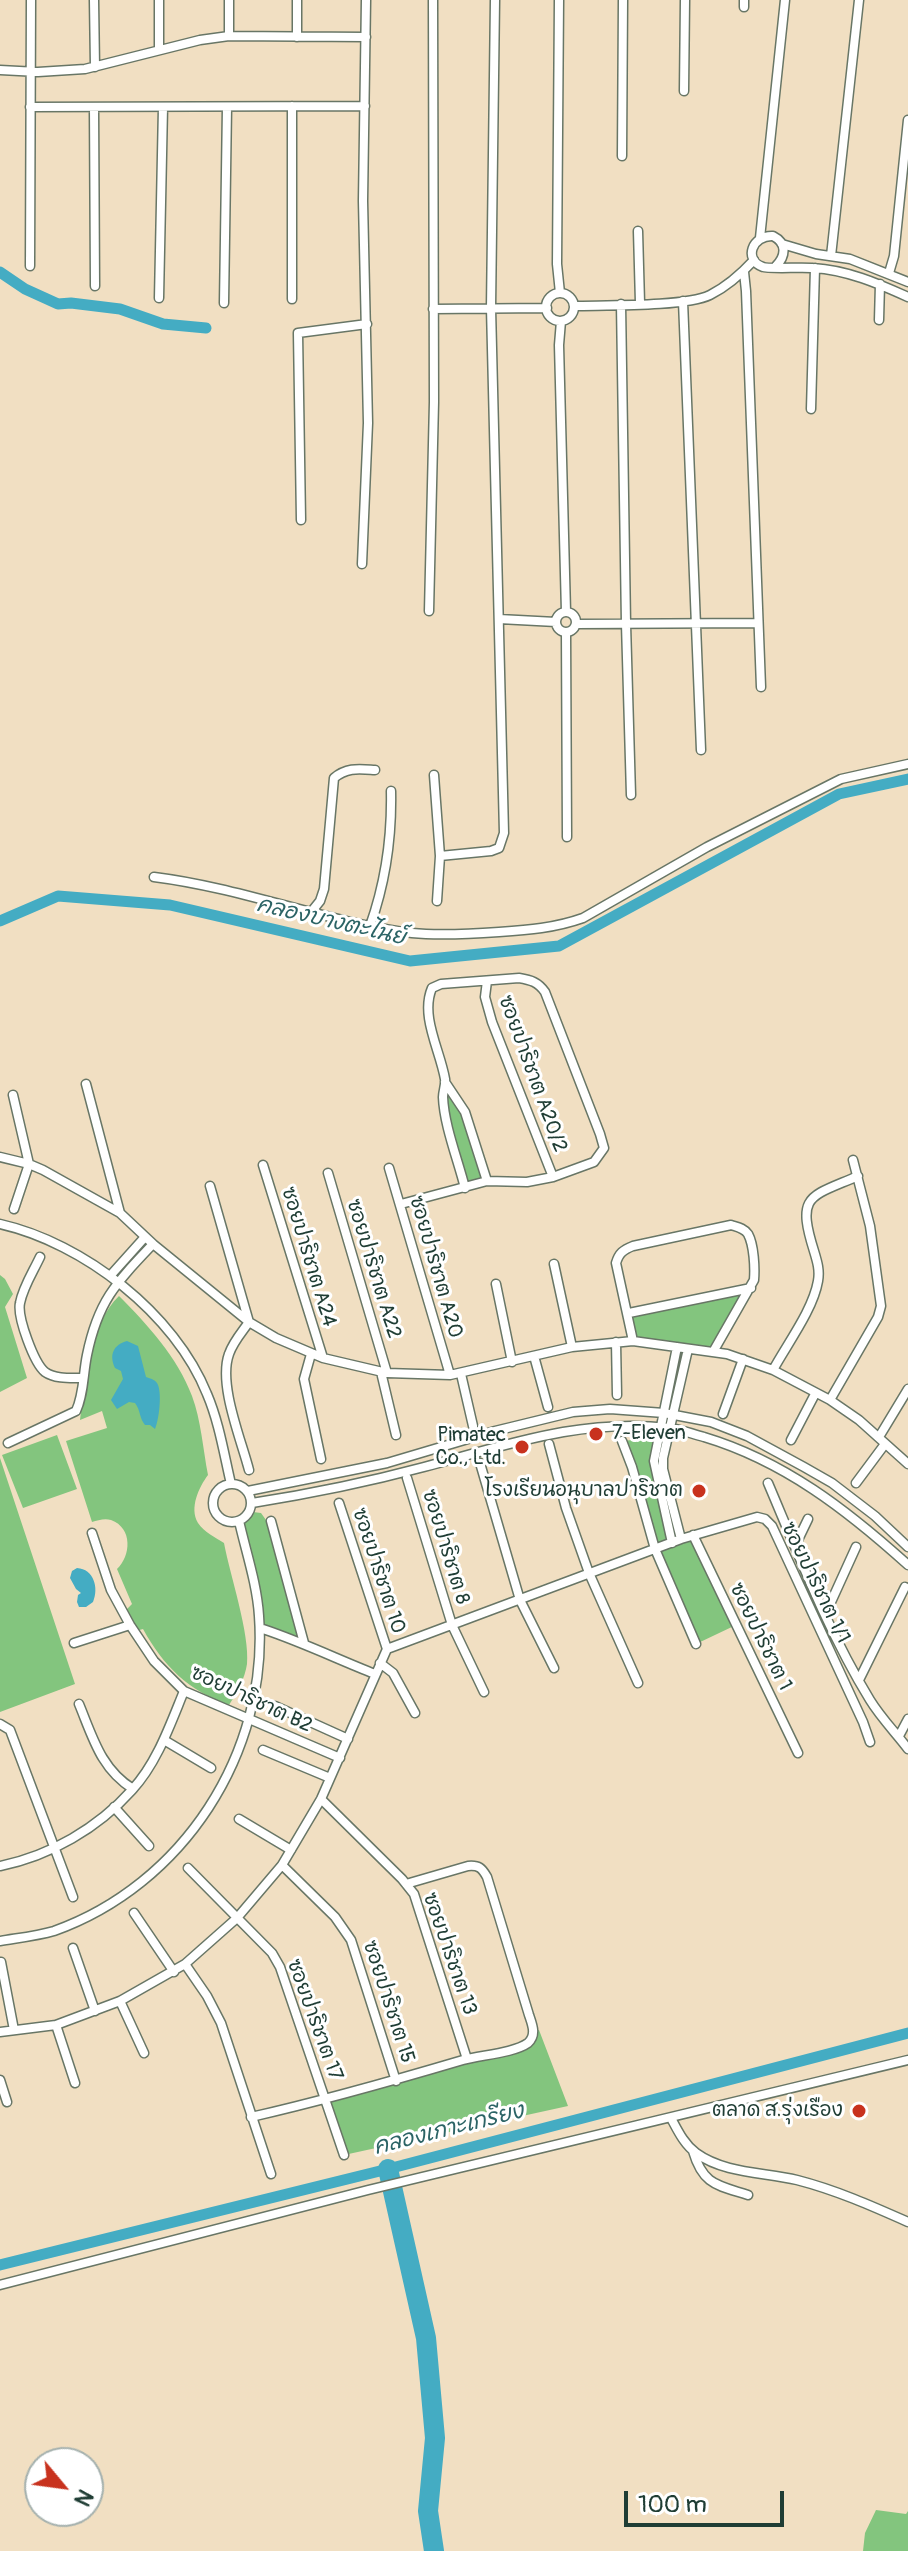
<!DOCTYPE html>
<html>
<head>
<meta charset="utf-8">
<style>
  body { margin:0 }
  #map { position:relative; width:908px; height:2551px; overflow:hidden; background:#f1dfc2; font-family:Pangolin,sans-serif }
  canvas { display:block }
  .north { position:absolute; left:24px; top:2447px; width:80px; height:80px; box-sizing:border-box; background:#fff; border:2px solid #a5b1ae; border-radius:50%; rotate:119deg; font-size:22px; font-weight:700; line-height:32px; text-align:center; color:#1f3d34 }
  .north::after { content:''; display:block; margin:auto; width:28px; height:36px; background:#c8321e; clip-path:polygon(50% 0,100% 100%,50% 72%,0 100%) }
  .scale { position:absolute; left:624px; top:2491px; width:160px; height:36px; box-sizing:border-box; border:4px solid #1f3d34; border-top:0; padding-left:10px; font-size:24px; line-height:28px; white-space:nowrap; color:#1f3d34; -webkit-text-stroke:6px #fff; paint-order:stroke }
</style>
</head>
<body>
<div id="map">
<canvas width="908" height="2551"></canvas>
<div class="north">N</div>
<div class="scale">100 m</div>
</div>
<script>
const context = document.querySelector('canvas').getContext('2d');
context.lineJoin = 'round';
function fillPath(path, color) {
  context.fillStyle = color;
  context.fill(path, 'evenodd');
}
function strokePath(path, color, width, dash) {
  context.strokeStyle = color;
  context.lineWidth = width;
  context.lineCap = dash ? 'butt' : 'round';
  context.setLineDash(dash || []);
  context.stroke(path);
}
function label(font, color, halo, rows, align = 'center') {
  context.font = font + ' Pangolin,"Playpen Sans Thai",sans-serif';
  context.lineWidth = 6;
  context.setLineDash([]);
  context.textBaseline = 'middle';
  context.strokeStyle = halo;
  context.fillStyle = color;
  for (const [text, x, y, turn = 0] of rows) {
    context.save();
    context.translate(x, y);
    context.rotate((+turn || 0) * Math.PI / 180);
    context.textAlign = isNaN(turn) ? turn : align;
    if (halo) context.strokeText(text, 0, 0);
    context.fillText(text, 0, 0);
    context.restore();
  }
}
const green = new Path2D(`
  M445 1082 456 1096 487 1181 465 1188 447 1115Z
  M0 1275 5 1279 13 1294 5 1307 27 1378 0 1392Z
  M751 1288 713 1352 633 1341 629 1313Z
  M119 1296C147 1324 178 1358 192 1396 201 1420 203 1449 208 1475 199 1487 189 1508 198 1523 204 1532 216 1538 224 1543 230 1575 250 1634 247 1664 245 1678 237 1693 229 1705 188 1690 164 1667 143 1629L136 1631 126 1610 132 1604 117 1569C131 1556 133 1528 111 1520 105 1518 98 1520 92 1522L66 1441 107 1428 102 1411 80 1420C85 1382 91 1322 119 1296Z
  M57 1435 77 1489 23 1508 2 1455Z
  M658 1437 654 1461 672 1542 693 1535 736 1625 696 1644 655 1549 623 1441Z
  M0 1458 75 1684 0 1712Z
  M253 1512 261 1513 266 1520 301 1639 263 1629 241 1522Z
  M539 2030 568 2106 344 2155 326 2100 526 2044 534 2031Z
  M876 2510 906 2514 908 2511V2551H863L865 2533Z`);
const water = new Path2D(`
  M127 1341 138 1346 146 1377C152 1379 156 1380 158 1385 162 1395 159 1420 155 1429L150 1425H145C139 1418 141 1411 135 1403L129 1402 117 1409 111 1400 123 1379 121 1371 115 1368C109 1355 113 1345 127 1341Z
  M77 1568C94 1569 99 1588 93 1602L86 1607H79L77 1602 78 1595 81 1593 76 1589 70 1578 72 1571Z`);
const canal = new Path2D(`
  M0 272 25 289 58 304 71 303 120 309 163 324 206 328
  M0 921 58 896 170 905 410 961 559 946 839 794 908 779
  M0 2265 388 2169 908 2033`);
const river = new Path2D(`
  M388 2169 426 2338 435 2438 428 2511 434 2551`);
const minor = new Path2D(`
  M94 0 95 67
  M159 0V49
  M229 0V36
  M559 0 557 264 560 293
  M744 7V0
  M297 37V0
  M0 70 38 72 85 69 200 40 229 36 366 37
  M684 91 685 0
  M30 107 365 106
  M94 107 95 286
  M622 156 623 0
  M638 231 640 303
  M760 238 785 0
  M782 244 816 254 850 259 908 282
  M831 256 859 0
  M30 266 31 0
  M776 266C786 256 787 243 773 236 752 235 743 260 763 267 768 269 803 267 813 268 847 270 877 283 908 297
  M744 272 746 291 761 687
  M889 273 894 256 908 120
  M546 307a14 14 0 1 1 28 0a14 14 0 1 1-28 0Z
  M159 298 163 107
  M292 299V106
  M683 301 701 750
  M224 303 227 107
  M621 304 626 624 631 795
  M574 306C605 305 685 307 710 295 726 287 742 273 754 260
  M433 309 547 308
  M879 320 880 284
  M561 321 559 345 566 612
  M811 409 815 268
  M301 520 298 333 367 324
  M362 564 368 423 363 201 366 0
  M429 611 434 402 433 0
  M556 622a10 10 0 1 1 20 0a10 10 0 1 1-20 0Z
  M499 619 556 622
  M576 624 758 623
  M566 632 567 837
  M434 775 440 856 437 901
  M440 856 491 851 499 848 504 833 491 308 495 0
  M154 877C242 888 325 922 412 933 440 936 471 934 499 932 528 930 555 928 583 918L707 847 841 779 908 764
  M312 911 320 901 324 889 334 778C347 767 359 769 375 770
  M370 926C386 881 392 839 391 791
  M487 981 485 997 492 1022 553 1177
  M445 1082 465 1112 487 1181
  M86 1084 120 1213
  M13 1095 29 1164 14 1209
  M0 1157 29 1164 43 1170 120 1213 153 1244 249 1322 276 1338 323 1358 387 1373 450 1375 572 1347 633 1341 727 1354 773 1370 830 1400 859 1420 908 1464
  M263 1165 323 1358
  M389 1168 450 1375
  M328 1173 387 1373
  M210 1186 249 1322C242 1332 233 1342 229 1354 218 1384 241 1439 249 1470
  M401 1204 487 1181 527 1182 553 1177 594 1162 604 1148 600 1134 545 992C538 982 531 980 519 978L441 984 432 988C420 1016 440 1050 445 1079 446 1085 443 1091 443 1097 444 1125 458 1160 465 1188
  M0 1224C84 1243 175 1314 207 1394 219 1422 224 1454 231 1484
  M40 1257C33 1272 23 1287 20 1303 17 1317 34 1363 45 1372 55 1379 70 1378 81 1378
  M554 1264 572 1347
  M110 1276 145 1237
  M496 1284 512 1362
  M629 1313 751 1288
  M633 1341 616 1263C619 1253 623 1250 633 1246L731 1225C737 1227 744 1228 748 1234 754 1245 755 1268 754 1280L713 1352
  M616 1342 617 1395
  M311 1354 304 1379 321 1459
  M534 1356 548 1407
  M773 1370C787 1344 813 1310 818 1281 820 1270 817 1261 814 1251 796 1194 810 1197 858 1176
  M381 1372 396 1435
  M461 1374 473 1426
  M830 1400 878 1317 881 1306 870 1226 853 1160
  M723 1414 743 1359
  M879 1437 908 1389
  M791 1440 815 1394
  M622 1441 632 1467 655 1549 696 1644
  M8 1443 76 1411C84 1394 83 1374 87 1355 98 1301 116 1283 153 1244
  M549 1444 566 1508 589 1573 638 1683
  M480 1463 520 1600 554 1668
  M407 1478 452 1625 484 1692
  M768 1483C799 1556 829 1633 870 1700 881 1718 896 1733 908 1749
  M856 1483 885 1444
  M213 1503a19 19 0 1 1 38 0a19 19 0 1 1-38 0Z
  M248 1491 387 1463 495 1431 573 1412 610 1409 664 1413 711 1422 747 1436 804 1467 832 1483 875 1516 908 1547
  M252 1503C309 1494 368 1482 424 1467 507 1445 581 1418 669 1428 680 1429 692 1434 704 1437 784 1461 847 1510 908 1565
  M339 1503 387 1649
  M271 1521 304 1643
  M92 1533 111 1590 130 1625 154 1661 184 1691 340 1758
  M693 1535 798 1753
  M681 1539 663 1469V1458L688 1349
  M672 1543 654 1461 677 1347
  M795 1546 808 1519
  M826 1613 856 1547
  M263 1629C302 1642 337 1659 375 1674
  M74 1643 130 1625
  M380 1663 393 1673 415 1713
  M859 1680 905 1587
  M79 1704C93 1738 101 1769 133 1789
  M275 1706 348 1739
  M0 1724 10 1730 73 1897
  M899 1736 908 1719
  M164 1740 211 1768
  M263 1750 330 1778
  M321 1799 402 1879 414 1894 467 2059
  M114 1807 149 1846
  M239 1819 291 1850
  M282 1865 335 1917 351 1940 396 2081
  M0 1866C50 1856 98 1828 132 1790 157 1763 170 1725 184 1691
  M188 1868 272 1953 280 1967 344 2155
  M134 1913 174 1972
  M0 1941C18 1938 37 1936 54 1931 183 1885 269 1753 259 1616 257 1584 246 1552 239 1521
  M73 1948 95 2011
  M1 1962 14 2030
  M185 1964 207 1996 221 2023 271 2174
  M120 2001 144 2053
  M56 2025 75 2083
  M0 2032 56 2025 120 2001 185 1964 237 1918 282 1865 321 1799 387 1649 681 1539 757 1517 765 1519 772 1526 863 1722 870 1742
  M0 2080 7 2102
  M251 2117C322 2101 392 2081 463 2060 481 2055 514 2053 528 2043 537 2035 532 2024 529 2015L487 1877C482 1868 479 1865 468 1866L406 1884
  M671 2118C678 2131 684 2144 696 2153 725 2174 765 2172 797 2180 836 2190 872 2206 908 2222
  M693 2151C703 2185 717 2185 748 2195
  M0 2285 368 2190 908 2060`);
const markers = [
  [596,1434,8,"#c8321e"],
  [522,1447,8,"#c8321e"],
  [699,1491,8,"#c8321e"],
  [859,2111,8,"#c8321e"]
];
const streetNames = [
  ["ซอยปาริชาต A20/2",532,1074,70],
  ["ซอยปาริชาต A24",308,1257,73],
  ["ซอยปาริชาต A20",435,1267,74],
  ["ซอยปาริชาต A22",373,1269,73],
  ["ซอยปาริชาต 8",445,1547,73],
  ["ซอยปาริชาต 10",378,1571,72],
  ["ซอยปาริชาต 1/1",815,1583,64],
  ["ซอยปาริชาต 1",760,1637,64],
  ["ซอยปาริชาต B2",251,1700,25],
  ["ซอยปาริชาต 13",449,1954,71],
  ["ซอยปาริชาต 15",388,2002,72],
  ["ซอยปาริชาต 17",314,2020,70]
];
const poiNames = [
  ["7-Eleven",612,1434,"left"],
  ["Pimatec",506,1436],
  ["Co., Ltd.",506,1459],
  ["โรงเรียนอนุบาลปาริชาต",683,1491],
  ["ตลาด ส.รุ่งเรือง",843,2111]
];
const waterNames = [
  ["คลองบางตะไนย์",331,922,13],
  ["คลองเกาะเกรียง",449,2130,-14]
];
fillPath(green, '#83c57e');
fillPath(water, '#44acc3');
strokePath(canal, '#44acc3', 11);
strokePath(river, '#44acc3', 20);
strokePath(minor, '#687666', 11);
strokePath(minor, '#fff', 8);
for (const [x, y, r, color] of markers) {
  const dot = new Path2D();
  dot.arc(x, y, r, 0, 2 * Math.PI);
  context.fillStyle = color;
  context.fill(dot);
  strokePath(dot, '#fff', 3);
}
label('20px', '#1f3d34', '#fff', streetNames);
label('20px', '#1f3d34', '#fff', poiNames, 'right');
label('italic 22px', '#2c6466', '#fff', waterNames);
</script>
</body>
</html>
